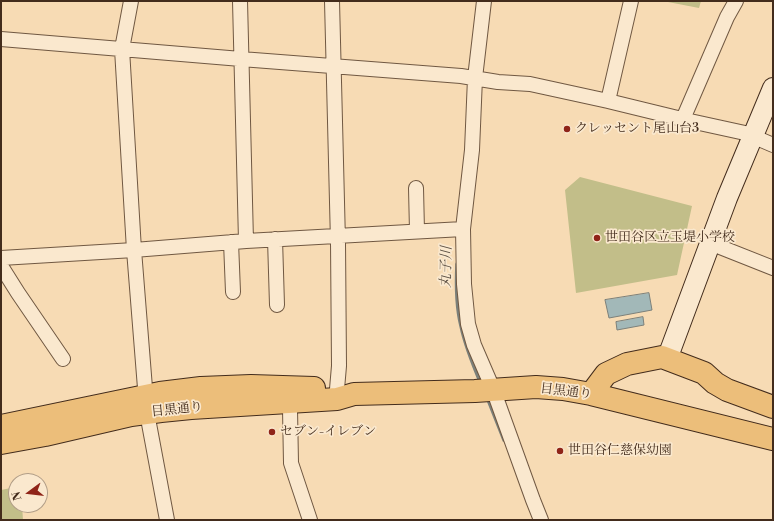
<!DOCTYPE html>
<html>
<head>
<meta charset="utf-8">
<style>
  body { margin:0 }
  #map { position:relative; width:774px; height:521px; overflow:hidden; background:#f7dbb4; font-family:"Libre Bodoni",serif }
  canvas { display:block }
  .frame { position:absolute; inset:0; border:2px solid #432c1c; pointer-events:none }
  .north { position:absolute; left:8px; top:473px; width:40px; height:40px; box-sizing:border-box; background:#fae8ce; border:1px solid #b19d87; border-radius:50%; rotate:255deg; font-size:11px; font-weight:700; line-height:16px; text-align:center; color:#432c1c }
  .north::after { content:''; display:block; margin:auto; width:14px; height:18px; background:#8f2418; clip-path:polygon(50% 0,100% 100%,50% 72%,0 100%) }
</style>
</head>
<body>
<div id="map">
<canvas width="774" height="521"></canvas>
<div class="frame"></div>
<div class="north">N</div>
</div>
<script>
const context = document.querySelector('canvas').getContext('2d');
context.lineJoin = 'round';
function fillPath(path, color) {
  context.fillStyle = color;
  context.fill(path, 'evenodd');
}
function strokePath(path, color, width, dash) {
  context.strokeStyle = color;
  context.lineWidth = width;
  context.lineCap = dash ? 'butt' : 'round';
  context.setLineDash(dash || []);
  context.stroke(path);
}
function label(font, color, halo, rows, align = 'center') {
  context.font = font + ' "Libre Bodoni","Noto Serif JP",serif';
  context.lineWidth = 3.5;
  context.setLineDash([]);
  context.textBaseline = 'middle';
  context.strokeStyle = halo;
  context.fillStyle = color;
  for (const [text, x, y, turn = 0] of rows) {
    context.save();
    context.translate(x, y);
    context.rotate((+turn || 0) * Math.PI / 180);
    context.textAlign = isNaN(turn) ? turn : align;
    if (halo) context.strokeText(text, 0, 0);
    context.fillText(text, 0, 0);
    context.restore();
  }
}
const green = new Path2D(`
  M669 1H701L699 8 668 2Z
  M580 177 692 206 677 275 576 293 565 190Z
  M16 487V505H22L23 520H1V490Z`);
const water = new Path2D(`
  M649 293 652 310 609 318 605 300Z
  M643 317 644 325 617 330 616 322Z`);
const stream = new Path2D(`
  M457 264C456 284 456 306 461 326 465 346 473 365 481 384
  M487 397 504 440`);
const street = new Path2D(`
  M131 1 122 49 134 250 147 413 167 520
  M240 1 246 241
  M332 1 338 242 339 366 337 389
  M484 1 475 78 472 150 463 229 464 284 468 324 474 345 493 389 533 500 541 520
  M1 39 241 59 461 76 498 82 530 84 608 101 690 121 745 133 773 145
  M608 101 631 1
  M683 119 727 17 736 1
  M416 188 417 231
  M275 239 277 305
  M231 242 233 292
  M710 243 773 268
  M1 258 134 250 246 241 463 229
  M1 266 18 293 63 359
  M289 402 290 409 291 463 310 520`);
const secondary = new Path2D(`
  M667 359 727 198 773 88`);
const primary = new Path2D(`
  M591 394 606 374 627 364 662 357 704 373 715 383 727 390 773 407
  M1 426 160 393 201 388 251 386 314 388
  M1 443 45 435 131 415 161 411 191 408 337 399 354 394 475 391 536 387 563 389 591 394 773 439`);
const markers = [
  [567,129,4,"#8f2418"],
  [597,238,4,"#8f2418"],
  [272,432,4,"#8f2418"],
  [560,451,4,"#8f2418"]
];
const poiNames = [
  ["クレッセント尾山台3",575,129],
  ["世田谷区立玉堤小学校",605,238],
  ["セブン-イレブン",280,432],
  ["世田谷仁慈保幼園",568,451]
];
const streetNames = [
  ["目黒通り",566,392,7],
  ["目黒通り",177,410,-6]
];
const waterNames = [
  ["丸子川",447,267,-89]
];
fillPath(green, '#c2be89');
fillPath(water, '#a2b8b8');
strokePath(water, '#7c807a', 1);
strokePath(stream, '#7c807a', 3.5);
strokePath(street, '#705842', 16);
strokePath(secondary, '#432c1c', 22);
strokePath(primary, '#432c1c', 24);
strokePath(street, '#fae8ce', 14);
strokePath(secondary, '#fae8ce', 20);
strokePath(primary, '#ecbe7a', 22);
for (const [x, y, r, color] of markers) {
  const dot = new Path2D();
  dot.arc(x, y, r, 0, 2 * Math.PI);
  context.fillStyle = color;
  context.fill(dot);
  strokePath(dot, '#fae8ce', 1.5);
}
label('13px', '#432c1c', '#fae8ce', poiNames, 'left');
label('13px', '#432c1c', '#fae8ce', streetNames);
label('italic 14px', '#5b4f43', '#fae8ce', waterNames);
</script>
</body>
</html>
